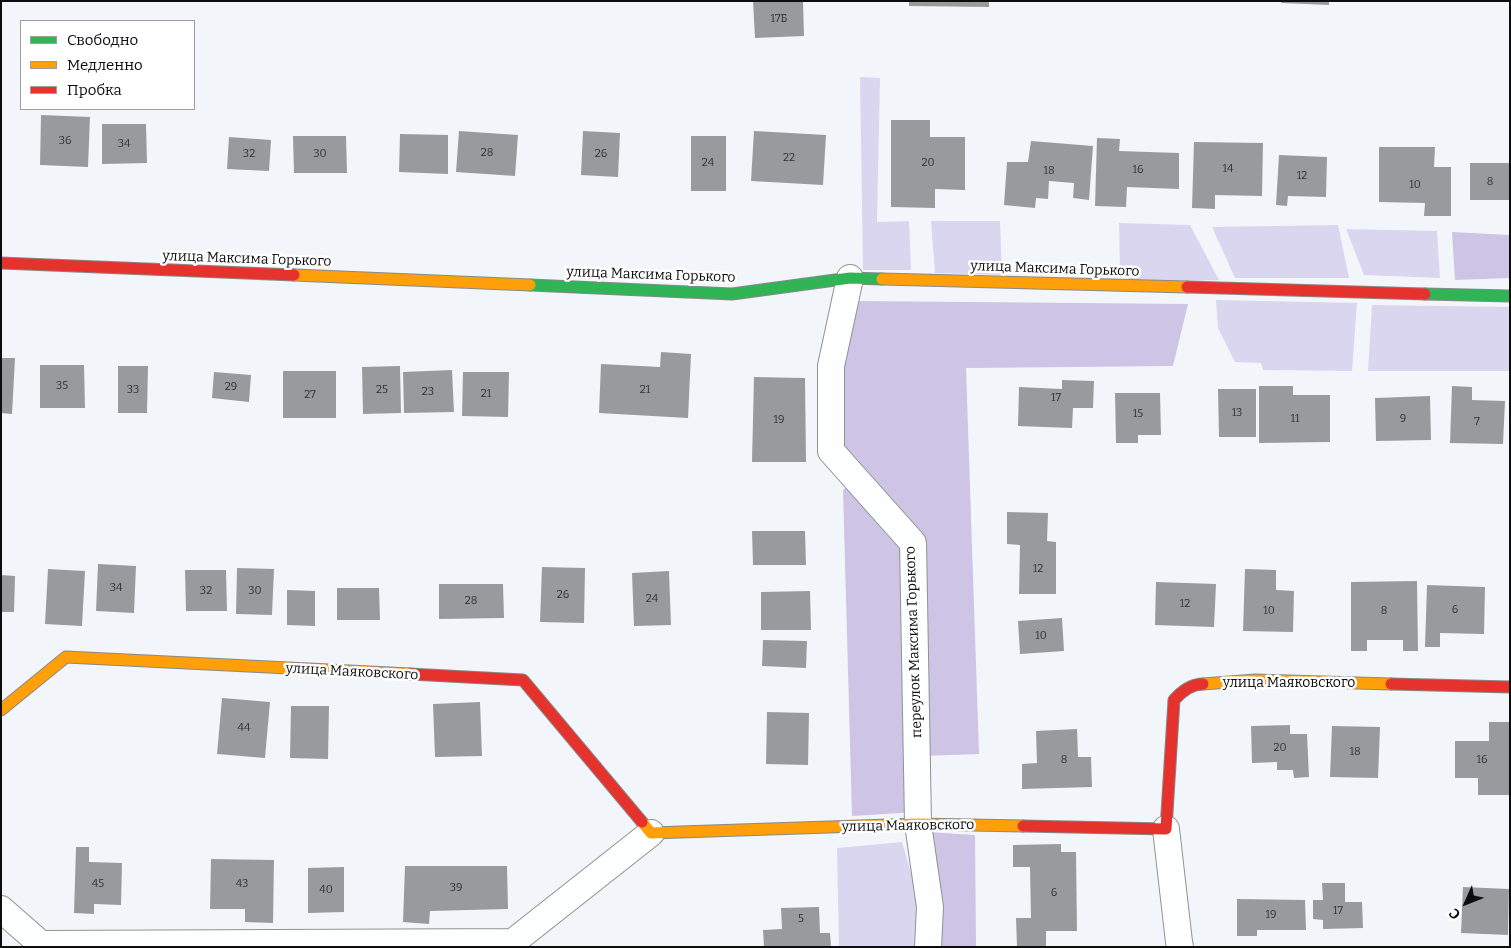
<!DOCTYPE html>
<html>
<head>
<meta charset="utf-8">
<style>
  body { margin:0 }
  #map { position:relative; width:1511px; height:948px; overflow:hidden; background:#f2f6fa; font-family:Bitter,serif }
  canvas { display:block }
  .frame { position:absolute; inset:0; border:2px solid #0d0d0d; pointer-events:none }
  .legend { position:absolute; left:20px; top:20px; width:175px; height:90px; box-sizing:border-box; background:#fff; border:1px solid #9e9e9e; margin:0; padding:6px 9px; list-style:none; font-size:15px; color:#0d0d0d }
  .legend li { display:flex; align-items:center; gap:10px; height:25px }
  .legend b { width:25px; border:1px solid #9e9e9e }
  .north { position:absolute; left:1441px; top:878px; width:50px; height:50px; -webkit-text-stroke:4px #fff; paint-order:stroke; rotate:226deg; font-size:14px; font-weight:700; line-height:20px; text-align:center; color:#0d0d0d }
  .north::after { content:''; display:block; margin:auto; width:18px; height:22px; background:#0d0d0d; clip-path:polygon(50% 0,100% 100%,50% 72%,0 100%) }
</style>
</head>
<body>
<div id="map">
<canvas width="1511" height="948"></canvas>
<div class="frame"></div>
<ul class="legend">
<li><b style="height:6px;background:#30b455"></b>Свободно</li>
<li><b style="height:6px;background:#ff9f0a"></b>Медленно</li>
<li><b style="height:6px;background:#e5322d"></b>Пробка</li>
</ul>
<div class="north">С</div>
</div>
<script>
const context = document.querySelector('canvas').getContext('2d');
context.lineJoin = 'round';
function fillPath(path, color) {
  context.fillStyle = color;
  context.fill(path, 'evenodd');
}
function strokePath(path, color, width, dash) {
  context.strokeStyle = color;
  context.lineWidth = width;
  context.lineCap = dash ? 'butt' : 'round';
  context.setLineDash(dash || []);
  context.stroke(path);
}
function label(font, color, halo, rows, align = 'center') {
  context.font = font + ' Bitter,serif';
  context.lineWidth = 5;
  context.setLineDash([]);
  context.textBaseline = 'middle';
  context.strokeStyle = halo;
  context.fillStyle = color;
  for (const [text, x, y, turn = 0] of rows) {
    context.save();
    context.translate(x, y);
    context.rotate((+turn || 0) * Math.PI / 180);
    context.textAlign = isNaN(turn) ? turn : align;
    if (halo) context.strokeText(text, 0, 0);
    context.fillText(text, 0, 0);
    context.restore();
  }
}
const green = new Path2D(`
  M860 77 880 78 877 222 909 221 911 270H863Z
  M931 221H1000L1002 275 935 273Z
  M1119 223 1190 225 1219 280 1132 282 1120 271Z
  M1338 225 1349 278H1235L1212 227Z
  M1346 229 1437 231 1440 278 1364 275Z
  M1216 300 1357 303 1352 371 1263 370 1261 363 1235 362 1218 328Z
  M1372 305 1510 307V371H1368Z
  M902 842 920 904V947H839L837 848Z`);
const forest = new Path2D(`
  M1452 232 1510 235V278L1455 280Z
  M858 301 1188 304 1173 366 966 368 979 754 923 756 922 542 840 450 839 377Z
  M848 486 910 557 917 812 852 816 843 490Z
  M927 832 975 835 976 947H938L943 916Z`);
const building = new Path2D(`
  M753 1H803L804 36 755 38Z
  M909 1H989V7L909 6Z
  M1281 1H1329V5L1281 3Z
  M41 115 90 117 88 167 40 165Z
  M891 120H930V137H965V190L935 189V208L891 207Z
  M102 124H146L147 163 102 164Z
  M459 131 518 135 515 176 456 172Z
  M583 131 620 133 618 177 581 175Z
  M754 131 826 135 823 185 751 181Z
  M400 134 448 135V174L399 172Z
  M293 136H346L347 173H294Z
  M691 136H726V191H691Z
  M229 137 271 140 269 171 227 169Z
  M1097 138 1120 139 1119 151 1179 153V189L1127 187 1126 207 1095 206Z
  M1031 141 1093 146 1089 200 1073 198 1074 183 1049 181 1048 199 1036 198 1035 208 1004 205 1007 162H1028Z
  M1194 142 1263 143 1262 196 1215 195V209L1192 208Z
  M1379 147H1435L1434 167H1451V216H1424L1425 203 1379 202Z
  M1279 155 1327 157 1326 197 1288 196 1287 206 1276 205Z
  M1470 163H1510V200H1470Z
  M661 352 691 354 688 418 599 413 601 364 660 367Z
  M1 358H15L12 414 1 413Z
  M40 365H84L85 408H40Z
  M118 366H148L147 413H118Z
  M400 366 401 413 363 414 362 367Z
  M452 370 454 412 404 413 403 372Z
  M283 371H336V418H283Z
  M214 372 251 375 249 402 212 398Z
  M463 372H509L508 417 462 416Z
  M754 377 805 378 806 462H752Z
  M1062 380 1094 381 1093 408H1073L1072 428 1018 426 1019 387 1062 389Z
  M1259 386H1293V395H1330V442L1259 443Z
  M1452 386 1472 387V400L1505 401 1503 444 1450 443Z
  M1218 389H1256V437H1219Z
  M1115 393H1160L1161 435H1138V443H1116Z
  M1430 396 1431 440 1376 441 1375 398Z
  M1007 512 1048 513 1047 541 1056 542V594H1019L1020 545 1007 544Z
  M752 531H805L806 565H753Z
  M98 564 136 566 134 613 96 611Z
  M542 567 585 568 584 623 540 622Z
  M237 568 274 569 272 615 236 614Z
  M48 569 85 571 82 626 45 624Z
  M1245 569 1276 570V590L1294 591 1293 632 1243 631Z
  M185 570H226L227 611H186Z
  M669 571 671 625 634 626 632 573Z
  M1 575 15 576 14 612H1Z
  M1417 581 1418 651H1403V640H1367V651H1351V582Z
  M1156 582 1216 584 1214 627 1155 625Z
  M439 584H503L504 618 439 619Z
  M1427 585 1485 587 1484 634 1440 633V647H1425Z
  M337 588H379L380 620H337Z
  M287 590 315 591V626L287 625Z
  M810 591 811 630H761V592Z
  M1062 618 1064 651 1020 654 1018 621Z
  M763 640 807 641 806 668 762 666Z
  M222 698 270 702 265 758 217 754Z
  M480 702 482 756 435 757 433 704Z
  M291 706H329L328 759 290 758Z
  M767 712 809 713 808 765 766 764Z
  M1489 722H1510V795H1478V778H1455V741H1489Z
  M1290 725V734H1307L1309 777 1294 778 1293 770H1277V762L1252 763 1251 726Z
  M1332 726 1380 727 1378 778 1330 777Z
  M1077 729 1078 757H1091L1092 787 1022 789V764L1037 763 1036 731Z
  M1061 844V852H1076L1077 931H1046V947H1017L1016 918H1031L1030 867H1013V845Z
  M76 847H89V862L122 863 121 905 94 904V914L74 913Z
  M211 859 274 860 273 923 245 922V909H210Z
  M405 866H507L508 909 430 911 429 924 403 922Z
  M344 867V912L308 913V868Z
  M1322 883H1345V902H1362L1363 928 1323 929V920L1313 919V900H1323Z
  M1463 887 1509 889 1508 935 1461 933Z
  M1237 899 1305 900 1306 930H1257V936H1237Z
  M819 907 820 933H830L831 947H764L763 930 782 929 781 908Z`);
const street = new Path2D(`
  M850 278 831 366V451L913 543 918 824 930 907 928 947
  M1166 829 1179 942 1180 947
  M1 909 41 944 513 942 651 833`);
const fast = new Path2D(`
  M530 285 732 294 850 278 882 279
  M1425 294 1510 296`);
const slow = new Path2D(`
  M294 275 530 285
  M882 279 1187 287
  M1203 684 1255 680 1391 684
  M1 710 66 657 410 674
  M642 822 651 833 918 824 1023 826`);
const jam = new Path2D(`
  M1 263 294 275
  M1187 287 1425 294
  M410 674 523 680 642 822
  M1391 684 1510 687
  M1023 826 1166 829 1174 700C1182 691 1191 684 1203 684`);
const numberNames = [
  ["17Б",779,19],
  ["36",65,141],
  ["34",124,144],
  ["28",487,153],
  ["32",249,154],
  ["30",320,154],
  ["26",601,154],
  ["22",789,158],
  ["24",708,163],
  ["20",928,163],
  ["14",1228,169],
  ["16",1138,170],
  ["18",1049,171],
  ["12",1302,176],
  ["8",1490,182],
  ["10",1415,185],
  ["35",62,386],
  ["29",231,387],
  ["33",133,390],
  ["25",382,390],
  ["21",645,390],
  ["23",428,392],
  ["21",486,394],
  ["27",310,395],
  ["17",1056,398],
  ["13",1237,413],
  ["15",1138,414],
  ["11",1295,419],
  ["9",1403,419],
  ["19",779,420],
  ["7",1477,422],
  ["12",1038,569],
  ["34",116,588],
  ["32",206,591],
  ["30",255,591],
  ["26",563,595],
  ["24",652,599],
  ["28",471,601],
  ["12",1185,604],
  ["6",1455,610],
  ["10",1269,611],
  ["8",1384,611],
  ["10",1041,636],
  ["44",244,728],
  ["20",1280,748],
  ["18",1355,752],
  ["8",1064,760],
  ["16",1482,760],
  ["45",98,884],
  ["43",242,884],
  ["39",456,888],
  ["40",326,890],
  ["6",1054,893],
  ["17",1338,911],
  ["19",1271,915],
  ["5",801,919]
];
const streetNames = [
  ["улица Максима Горького",247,259,2],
  ["улица Максима Горького",1055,269,2],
  ["улица Максима Горького",651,275,2],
  ["переулок Максима Горького",914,642,-92],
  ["улица Маяковского",352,672,3],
  ["улица Маяковского",1289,683],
  ["улица Маяковского",908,826,-1]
];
fillPath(green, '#dbd6ef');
fillPath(forest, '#cec4e6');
fillPath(building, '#989b9e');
strokePath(street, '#909294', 28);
strokePath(fast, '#87898a', 13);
strokePath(slow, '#87898a', 13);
strokePath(jam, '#87898a', 13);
strokePath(street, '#fdfefe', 26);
strokePath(fast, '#30b455', 11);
strokePath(slow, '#ff9f0a', 11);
strokePath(jam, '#e5322d', 11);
label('11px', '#303031', null, numberNames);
label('14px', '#0d0d0d', '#fff', streetNames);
</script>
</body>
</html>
